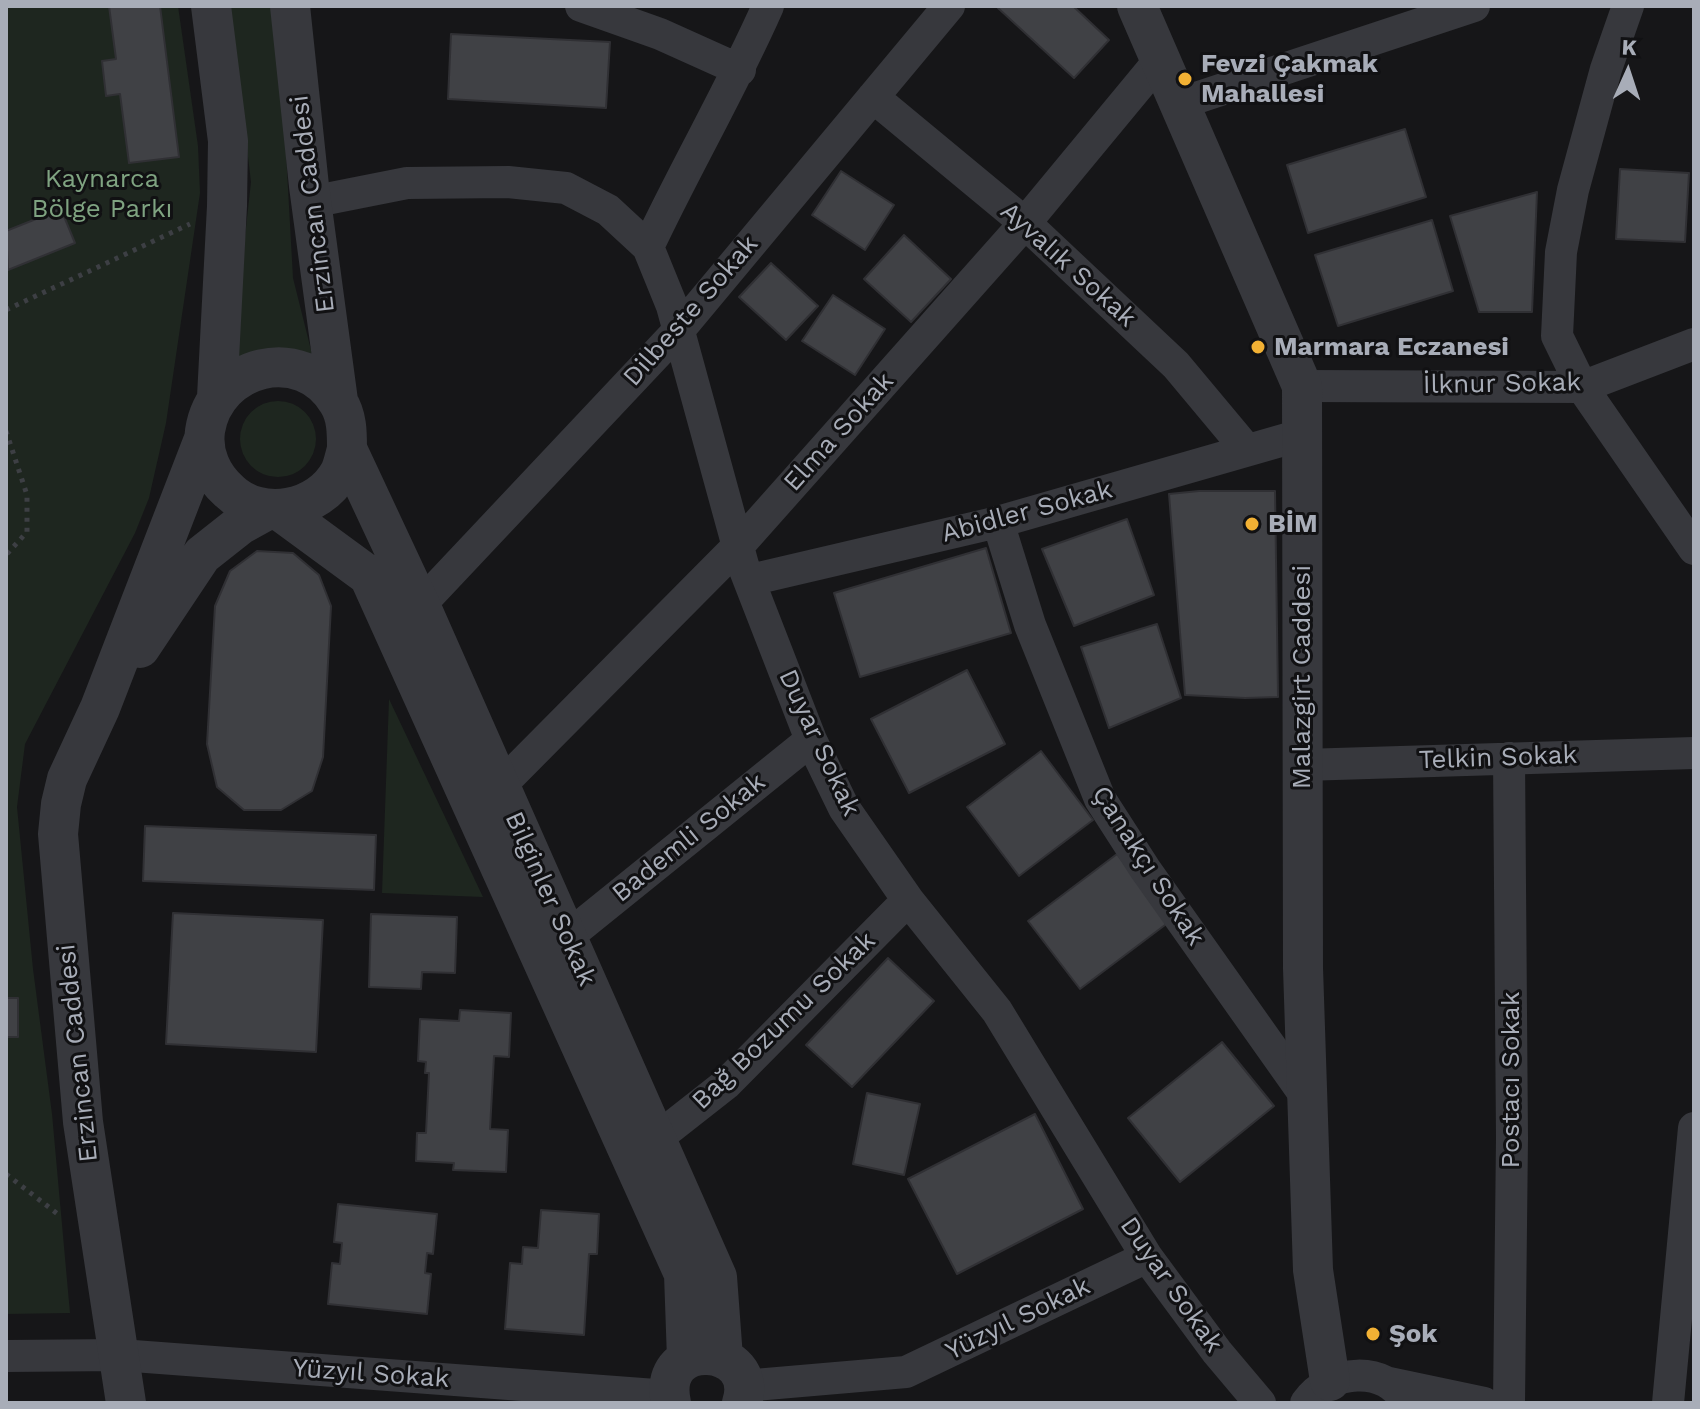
<!DOCTYPE html>
<html>
<head>
<meta charset="utf-8">
<style>
  body { margin:0 }
  #map { position:relative; width:1700px; height:1409px; overflow:hidden; background:#161618; font-family:"Work Sans",sans-serif }
  canvas { display:block }
  .frame { position:absolute; inset:0; border:8px solid #a8adb8; pointer-events:none }
  .north { position:absolute; left:1588px; top:32px; width:80px; height:80px; -webkit-text-stroke:6px #111113; paint-order:stroke; rotate:3deg; font-size:22px; font-weight:700; line-height:32px; text-align:center; color:#a8adb8 }
  .north::after { content:''; display:block; margin:auto; width:28px; height:36px; background:#a8adb8; clip-path:polygon(50% 0,100% 100%,50% 72%,0 100%) }
</style>
</head>
<body>
<div id="map">
<canvas width="1700" height="1409"></canvas>
<div class="frame"></div>
<div class="north">K</div>
</div>
<script>
const context = document.querySelector('canvas').getContext('2d');
context.lineJoin = 'round';
function fillPath(path, color) {
  context.fillStyle = color;
  context.fill(path, 'evenodd');
}
function strokePath(path, color, width, dash) {
  context.strokeStyle = color;
  context.lineWidth = width;
  context.lineCap = dash ? 'butt' : 'round';
  context.setLineDash(dash || []);
  context.stroke(path);
}
function label(font, color, halo, rows, align = 'center') {
  context.font = font + ' "Work Sans",sans-serif';
  context.lineWidth = 6;
  context.setLineDash([]);
  context.textBaseline = 'middle';
  context.strokeStyle = halo;
  context.fillStyle = color;
  for (const [text, x, y, turn = 0] of rows) {
    context.save();
    context.translate(x, y);
    context.rotate((+turn || 0) * Math.PI / 180);
    context.textAlign = isNaN(turn) ? turn : align;
    if (halo) context.strokeText(text, 0, 0);
    context.fillText(text, 0, 0);
    context.restore();
  }
}
const green = new Path2D(`
  M6 6H178L198 146 200 193 166 423 149 498 135 533 25 744 17 807 33 969 52 1114 70 1313 6 1314Z
  M230 6H275L283 99 293 278 313 358 235 364 239 291 251 182Z
  M240 439a38 38 0 1 1 76 0a38 38 0 1 1-76 0Z
  M389 699 483 897 382 893Z`);
const building = new Path2D(`
  M109 6H160L179 157 129 163 120 94 106 96 102 61 116 59Z
  M1000 6H1073L1109 40 1074 78 998 8Z
  M451 34 610 42 606 108 448 99Z
  M1405 129 1426 197 1308 233 1287 165Z
  M1620 169 1689 173 1685 242 1616 239Z
  M841 171 894 205 865 250 812 215Z
  M1537 192 1532 312H1479L1450 216Z
  M61 209 75 243 8 270 6 231Z
  M1432 220 1453 291 1338 326 1315 255Z
  M904 235 951 279 911 322 864 279Z
  M771 263 818 306 786 340 739 297Z
  M833 295 885 329 855 375 802 341Z
  M1199 491H1275L1278 697 1245 698 1185 695 1169 494Z
  M1127 519 1154 595 1074 626 1042 549Z
  M986 548 1011 633 860 677 834 593Z
  M257 551 293 553 319 575 331 606 323 757 312 791 281 810H244L217 787 207 744 215 606 230 571Z
  M1157 624 1181 698 1109 728 1081 647Z
  M967 670 1005 744 909 793 871 719Z
  M1041 751 1093 820 1019 876 967 807Z
  M145 826 376 835 374 890 143 881Z
  M1117 854 1169 922 1080 989 1028 921Z
  M173 913 323 920 316 1052 166 1044Z
  M371 914 457 917 455 973 422 972 421 989 369 987Z
  M888 958 934 1001 852 1087 806 1045Z
  M6 998H18V1037H6Z
  M460 1010 511 1013 509 1057 494 1056 490 1129 508 1130 506 1172 453 1170 454 1163 416 1161 417 1133H426L429 1073H425L426 1062 418 1061 420 1019 459 1021Z
  M1222 1042 1274 1106 1180 1182 1128 1118Z
  M867 1093 920 1104 904 1175 853 1164Z
  M1035 1114 1083 1209 957 1274 908 1179Z
  M338 1204 437 1214 433 1254 427 1253 425 1273 431 1274 427 1314 328 1304 332 1263 340 1264 342 1243 334 1242Z
  M541 1210 599 1214 597 1254H589L584 1335 505 1329 510 1263 522 1264 523 1247 538 1248Z`);
const path = new Path2D(`
  M6 310 190 224
  M6 431 27 495V532L6 555
  M6 1174 59 1215`);
const minor = new Path2D(`
  M581 6 660 34 740 70
  M768 6C732 88 686 166 648 247L672 306 743 565 811 740 844 808 908 900 997 1011 1147 1257 1217 1352 1260 1403
  M1628 6 1606 69 1573 190 1561 252 1557 336 1582 387 1694 549
  M873 97 1025 223 1176 365 1247 450
  M1178 104 1474 6
  M311 202 407 183 508 182 566 188 608 210 648 247
  M1302 386 1582 387 1694 344
  M998 522 1030 625 1100 799 1145 869 1307 1098
  M750 580 998 522 1301 435
  M420 605 679 330 949 6
  M1509 758 1512 1138 1509 1403
  M1303 765 1694 753
  M500 786 738 546 1025 223 1159 61
  M567 937 811 740
  M656 1139 726 1084 908 900
  M6 1356 120 1355 669 1396
  M1389 1383 1484 1403
  M743 1386 906 1372 1147 1257
  M1306 1403C1330 1369 1385 1364 1407 1403
  M1668 1403 1694 1128`);
const tertiary = new Path2D(`
  M211 6 228 141 227 206 217 397
  M290 6 309 186 338 401
  M1137 6 1302 386 1303 968 1313 1270 1330 1381
  M347 449C345 456 343 466 340 472 319 511 261 522 229 491 212 476 202 454 205 431 215 365 302 342 338 402 347 416 347 432 347 449L420 605 717 1277 723 1358
  M279 510 369 576 684 1274 687 1359
  M140 648 202 555 240 525 269 509
  M126 1403 83 1122 58 834 61 804 67 779 100 708 204 439
  M671 1403C656 1334 761 1344 742 1403`);
const markers = [
  [1185,79,8,"#f2b134"],
  [1258,347,8,"#f2b134"],
  [1252,524,8,"#f2b134"],
  [1373,1334,8,"#f2b134"]
];
const poiNames = [
  ["Fevzi Çakmak",1201,64],
  ["Mahallesi",1201,94],
  ["Marmara Eczanesi",1274,347],
  ["BİM",1268,524],
  ["Şok",1389,1334]
];
const parkNames = [
  ["Kaynarca",102,179],
  ["Bölge Parkı",102,209]
];
const streetNames = [
  ["Erzincan Caddesi",313,204,-97],
  ["Ayvalık Sokak",1068,265,42],
  ["Dilbeste Sokak",691,311,-49],
  ["İlknur Sokak",1502,384,-1],
  ["Elma Sokak",839,432,-48],
  ["Abidler Sokak",1027,512,-15],
  ["Malazgirt Caddesi",1302,677,-90],
  ["Duyar Sokak",819,743,65],
  ["Telkin Sokak",1498,758,-2],
  ["Bademli Sokak",689,838,-39],
  ["Çanakçı Sokak",1148,866,57],
  ["Bilginler Sokak",550,899,66],
  ["Bağ Bozumu Sokak",784,1021,-44],
  ["Erzincan Caddesi",78,1053,-96],
  ["Postacı Sokak",1511,1080,-90],
  ["Duyar Sokak",1171,1285,55],
  ["Yüzyıl Sokak",1018,1319,-26],
  ["Yüzyıl Sokak",371,1374,4]
];
fillPath(green, '#1e261f');
fillPath(building, '#404145');
strokePath(building, '#303034', 2);
strokePath(path, '#3d3f44', 5, [4, 6]);
strokePath(minor, '#37383d', 32);
strokePath(tertiary, '#37383d', 40);
for (const [x, y, r, color] of markers) {
  const dot = new Path2D();
  dot.arc(x, y, r, 0, 2 * Math.PI);
  context.fillStyle = color;
  context.fill(dot);
  strokePath(dot, '#111113', 3);
}
label('bold 26px', '#a8adb8', '#111113', poiNames, 'left');
label('26px', '#7fa381', '#111113', parkNames);
label('26px', '#a8adb8', '#111113', streetNames);
</script>
</body>
</html>
